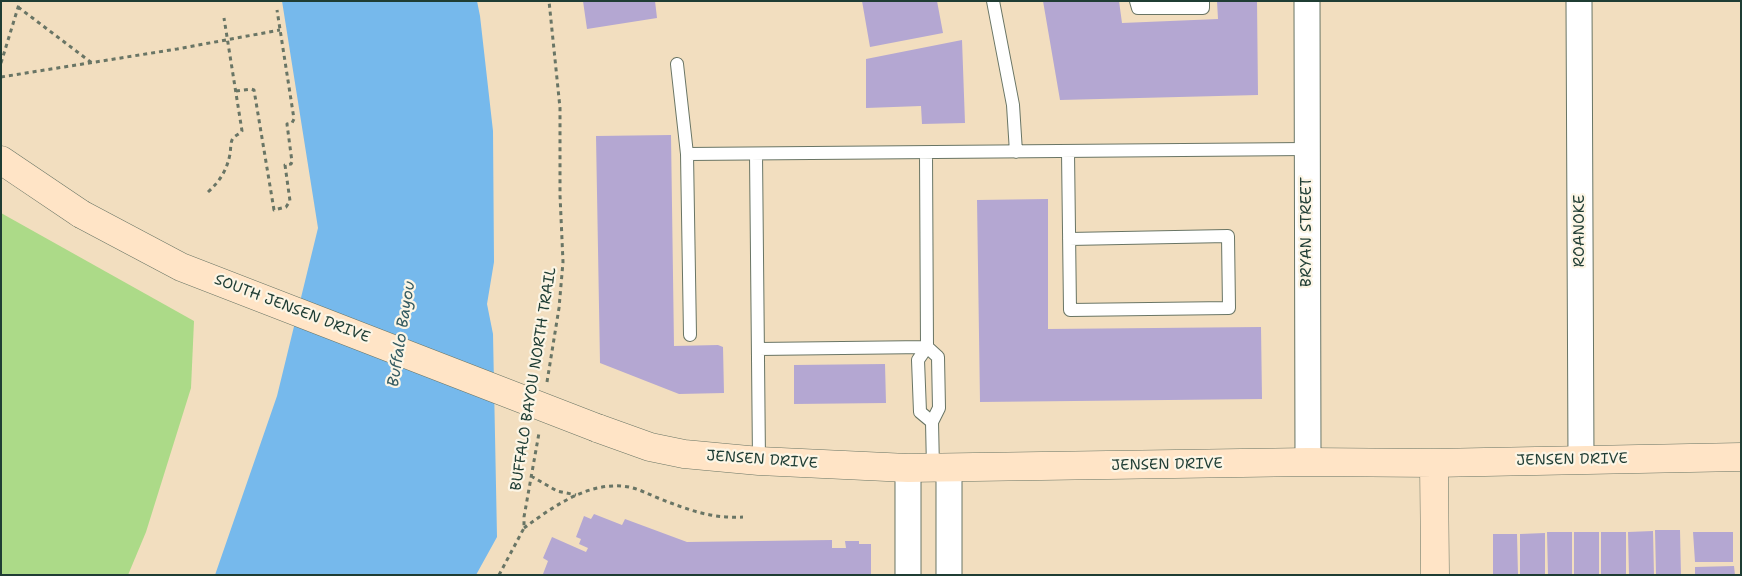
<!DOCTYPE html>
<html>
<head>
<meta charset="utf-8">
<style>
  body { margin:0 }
  #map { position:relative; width:1742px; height:576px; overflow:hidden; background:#f2debf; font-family:"Shantell Sans",sans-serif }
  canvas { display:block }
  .frame { position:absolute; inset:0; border:2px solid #1f3d34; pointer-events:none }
</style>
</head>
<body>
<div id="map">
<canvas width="1742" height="576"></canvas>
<div class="frame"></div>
</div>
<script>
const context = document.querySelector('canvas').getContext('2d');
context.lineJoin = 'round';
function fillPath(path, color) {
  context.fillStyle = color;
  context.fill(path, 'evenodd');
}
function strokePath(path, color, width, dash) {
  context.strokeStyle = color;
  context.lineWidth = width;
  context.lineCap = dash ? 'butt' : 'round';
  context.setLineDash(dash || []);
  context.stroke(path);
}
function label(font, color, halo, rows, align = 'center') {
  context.font = font + ' "Shantell Sans",sans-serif';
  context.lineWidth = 4.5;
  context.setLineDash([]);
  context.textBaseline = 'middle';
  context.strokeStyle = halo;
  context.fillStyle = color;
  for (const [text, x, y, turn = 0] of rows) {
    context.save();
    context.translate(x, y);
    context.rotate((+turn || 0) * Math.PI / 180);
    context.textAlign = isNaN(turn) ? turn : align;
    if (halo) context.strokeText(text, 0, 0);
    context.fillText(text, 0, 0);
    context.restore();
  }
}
const green = new Path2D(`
  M1 213 194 321 191 388 146 532 128 575H1Z`);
const water = new Path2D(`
  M282 1H477L480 16 493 131 494 262 487 304 493 334 497 537 476 575H215L277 396 318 228Z`);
const building = new Path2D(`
  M583 1H655L657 18 587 29Z
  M862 1H937L943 33 870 47Z
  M1043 1H1119L1122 23 1218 19 1217 1H1257L1258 95 1060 100Z
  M962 40 965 123 922 124 921 106 866 108V59Z
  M671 135 674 346 718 345 723 347 724 393 679 394 600 363 596 136Z
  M1048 199V329L1261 327 1262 399 980 402 977 200Z
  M885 364 886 403 794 404V365Z
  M594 514 622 525 625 519 687 542 832 540V548H846L845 541H859V544H871V575L543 574 548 561 543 558 552 537 586 552 588 548 579 544 581 539 576 537 584 516 591 519Z
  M1655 530H1680L1681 575H1656Z
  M1653 531 1654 575H1629L1628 532Z
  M1547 532H1572V575H1548Z
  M1574 532H1599V575H1574Z
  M1601 532H1626V575H1601Z
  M1693 532H1733V562H1695Z
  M1545 533V575H1520V534Z
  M1493 534H1517L1518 575H1493Z
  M1734 566 1735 575H1695V567Z`);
const path = new Path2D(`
  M18 7 92 63
  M1 63 20 1
  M1 77 177 49 280 30
  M236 91 251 89 254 90 274 210 286 207 290 201 285 165 291 164 292 162 287 124 292 123 294 119 277 10
  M208 192C220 181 227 170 230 154 231 149 230 143 233 138 236 135 240 134 242 131L224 18
  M547 382 559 308 563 262 560 195V108L549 1
  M531 476 557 491 576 495
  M524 528C554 506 590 480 629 487 639 489 648 494 658 498 686 509 711 519 743 517
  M499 575 524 528V517L539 433`);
const service = new Path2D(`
  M993 1 1013 105 1016 152
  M1136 1 1138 8H1203V1
  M677 64 687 154 1307 149
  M1068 152 1070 310 1229 308 1228 236 1069 239
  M926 153 927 347 918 360 920 412 932 422
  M687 154 690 335
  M756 154 759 461
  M758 349 927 347 938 357 939 408 932 422 933 468`);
const minor = new Path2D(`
  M1307 1 1308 462
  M1579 1 1581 460
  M908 468V575
  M949 468V575`);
const secondary = new Path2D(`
  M1 160 81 214
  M597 428 650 447 684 454 759 461 908 468 1308 462 1434 463 1741 457
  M1434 463 1435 575`);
const secondaryBridge = new Path2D(`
  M81 214 181 267 597 428`);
const streetNames = [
  ["ROANOKE",1580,231,-90],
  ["BRYAN STREET",1307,232,-90],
  ["SOUTH JENSEN DRIVE",292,309,21],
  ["BUFFALO BAYOU NORTH TRAIL",534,379,-81],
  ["JENSEN DRIVE",762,460,4],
  ["JENSEN DRIVE",1572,460,-1],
  ["JENSEN DRIVE",1167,465,-1]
];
const waterNames = [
  ["Buffalo Bayou",402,334,-81]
];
fillPath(green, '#acda88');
fillPath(water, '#76b9ec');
fillPath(building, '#b4a7d2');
strokePath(service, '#697565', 14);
strokePath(minor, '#697565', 27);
strokePath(secondary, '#697565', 29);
strokePath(path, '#697565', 3, [4, 4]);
strokePath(service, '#fff', 12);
strokePath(minor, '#fff', 25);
strokePath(secondary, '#ffe4c6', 28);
strokePath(secondaryBridge, '#697565', 29, []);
strokePath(secondaryBridge, '#ffe4c6', 28);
label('15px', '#1f3d34', '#fcf5e5', streetNames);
label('italic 16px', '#355c62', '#fcf5e5', waterNames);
</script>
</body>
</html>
